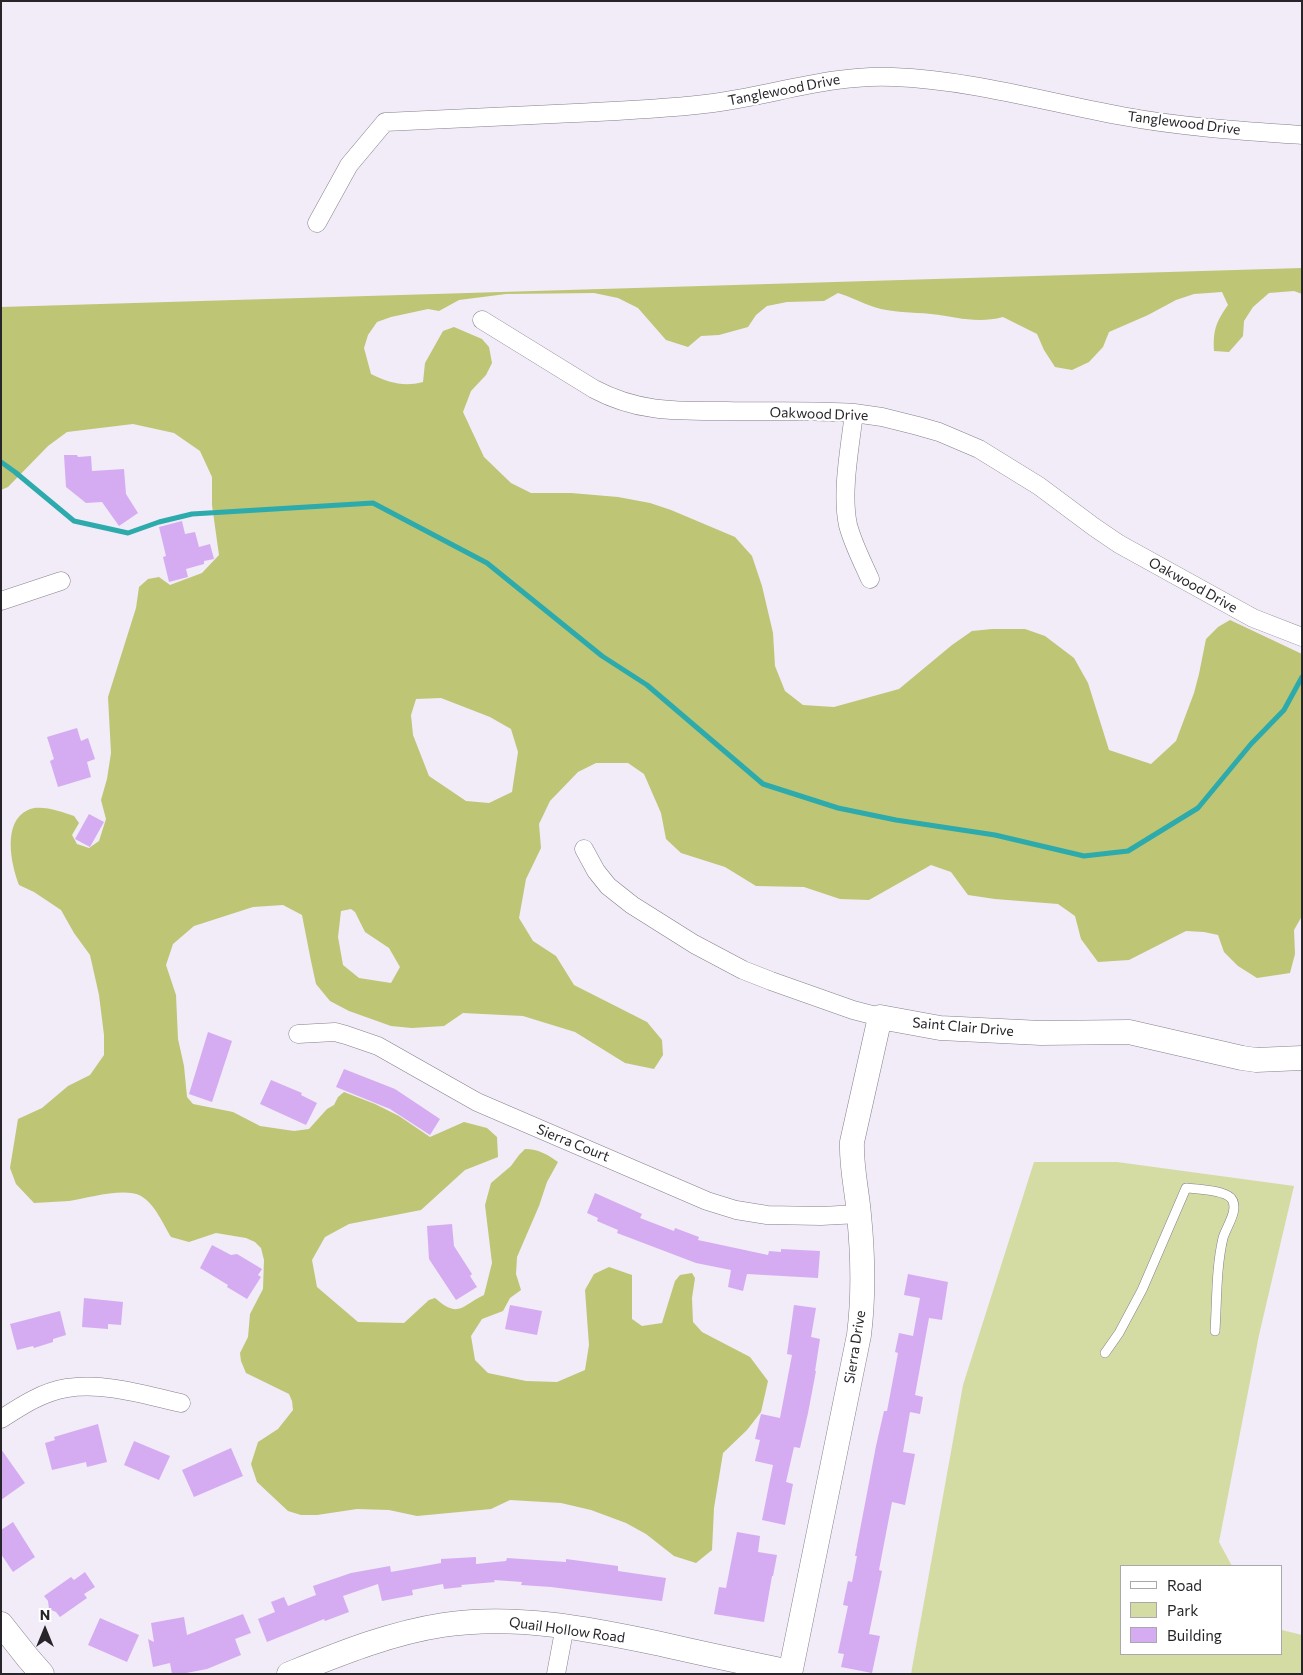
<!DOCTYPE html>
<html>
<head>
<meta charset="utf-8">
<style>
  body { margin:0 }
  #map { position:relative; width:1303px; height:1675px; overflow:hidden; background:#f2ebf8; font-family:Commissioner,sans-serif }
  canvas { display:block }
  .frame { position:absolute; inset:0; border:2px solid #28252a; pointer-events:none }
  .legend { position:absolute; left:1120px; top:1565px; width:162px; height:90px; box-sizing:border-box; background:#fff; border:1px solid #a9a8aa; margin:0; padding:6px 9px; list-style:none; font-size:15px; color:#28252a }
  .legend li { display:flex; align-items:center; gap:10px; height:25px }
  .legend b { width:25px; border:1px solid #a9a8aa }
  .north { position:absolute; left:20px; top:1605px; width:50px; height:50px; -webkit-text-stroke:4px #fff; paint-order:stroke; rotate:0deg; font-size:14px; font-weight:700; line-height:20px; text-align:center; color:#28252a }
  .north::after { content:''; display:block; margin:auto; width:18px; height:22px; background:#28252a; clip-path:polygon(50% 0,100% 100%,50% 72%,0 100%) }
</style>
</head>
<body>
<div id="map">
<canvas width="1303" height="1675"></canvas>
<div class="frame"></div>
<ul class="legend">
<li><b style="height:6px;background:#fff"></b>Road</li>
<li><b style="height:14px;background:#d5dca3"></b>Park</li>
<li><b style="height:14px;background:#d5acf1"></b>Building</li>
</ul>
<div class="north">N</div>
</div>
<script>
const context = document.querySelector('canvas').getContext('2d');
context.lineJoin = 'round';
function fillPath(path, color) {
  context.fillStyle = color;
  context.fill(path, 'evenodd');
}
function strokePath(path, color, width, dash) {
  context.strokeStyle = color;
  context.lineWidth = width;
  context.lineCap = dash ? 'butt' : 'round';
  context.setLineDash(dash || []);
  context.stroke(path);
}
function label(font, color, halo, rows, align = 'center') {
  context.font = font + ' Commissioner,sans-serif';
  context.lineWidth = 4.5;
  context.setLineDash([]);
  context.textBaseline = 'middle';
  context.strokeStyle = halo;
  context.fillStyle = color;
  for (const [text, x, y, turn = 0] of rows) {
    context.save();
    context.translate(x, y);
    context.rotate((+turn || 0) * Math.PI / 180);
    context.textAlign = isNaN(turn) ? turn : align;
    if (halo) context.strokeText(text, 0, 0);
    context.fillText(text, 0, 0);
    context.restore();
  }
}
const green = new Path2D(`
  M1034 1162H1117L1294 1186 1259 1335 1219 1542 1232 1566H1122V1654H1282V1630L1302 1635V1674H911L963 1385Z`);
const forest = new Path2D(`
  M1302 268V294L1294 291 1269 293 1253 307 1244 321 1243 336 1229 352 1214 351C1213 330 1216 322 1228 305L1222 292 1194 294 1176 300 1148 315 1109 332 1103 347 1089 362 1072 370 1055 367 1044 350 1037 334 1003 317C976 324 958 317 931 314 913 312 892 313 874 307 862 303 851 297 838 293L824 301 787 302 767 306 756 315 748 327 719 335 701 336 688 347 666 340 638 308 618 298 594 293 506 294 459 300 439 311 428 309 391 317 377 322 368 335 364 348 371 374C389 383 404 387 423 382L425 363 443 331 454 327 482 339 489 347 492 363 486 375 471 391 463 412 484 457 511 483 531 493H571L618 497 650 503 671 510 735 537 752 556 762 586 773 633 775 666 785 691 803 705 834 707 899 689 952 645 972 631 992 629H1025L1045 636 1074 658 1088 683 1109 750 1151 764 1176 741 1194 693 1199 674 1206 639 1218 627 1230 620 1302 654V916L1294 930 1295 954 1290 973 1257 978 1238 966 1224 952 1218 935 1204 932 1186 931 1129 960 1098 962 1081 939 1075 916 1058 904 995 899 968 895 951 872 931 865 869 900 840 899 804 887 756 886 725 867 681 853 666 839 661 813 644 774 628 763H596L578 772 550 801 539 824 541 848 526 879 519 918 533 941 556 956 574 985 647 1022 662 1040 663 1055 654 1069 625 1063 575 1032 523 1016 463 1013 444 1026 412 1028 391 1026 349 1011 330 1001 316 984 311 961 302 915 283 905 253 907 194 926 173 944 166 965 176 995 178 1039 184 1066 187 1097 193 1104 233 1112 260 1126 294 1131 309 1129 327 1109 334 1105 338 1097 344 1092 375 1104 399 1116 430 1137 464 1122 487 1128 497 1137 498 1157 465 1170 421 1210 349 1224 325 1237 312 1260 317 1287 358 1322 404 1323 429 1300 435 1298C459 1319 461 1306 484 1295L492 1263 485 1205 491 1183 511 1166 519 1155 525 1149C539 1149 548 1155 558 1162L547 1182 539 1206 517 1257 516 1274 521 1290 510 1298 503 1311 482 1319 471 1336 475 1360 488 1373 526 1381 557 1382 585 1370 589 1345 585 1290 594 1274 609 1267 632 1275V1319L642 1326 662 1323 675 1281 680 1275 692 1273 695 1278 692 1298 693 1322 702 1332 750 1357 768 1381 761 1412 747 1430 723 1453 714 1508 712 1550 696 1563 674 1556 646 1534 626 1523 591 1510 561 1503 510 1500 491 1509 417 1516 389 1510 357 1509 317 1515H301L288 1511 257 1482 251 1464 258 1442 278 1429 293 1410 292 1401 289 1394 246 1373 241 1361 240 1353 248 1337 250 1314 263 1289 264 1260 261 1248 255 1242 246 1238 216 1233 189 1242 171 1237C163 1224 155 1204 141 1196 124 1187 89 1198 69 1201 57 1202 46 1202 34 1203L16 1184 10 1168 18 1119 42 1108 68 1086 90 1075 104 1055V1035L99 995 90 955 74 933 61 910 34 892 19 885C11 864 2 822 28 810 40 804 62 812 74 816L79 823 72 835 77 844 89 848 99 841 106 819 101 800 107 779 111 753 108 697 136 608 139 587 148 579 159 577 170 585 202 573 219 555 212 505V477L200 451 174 433 133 424 67 432 48 446 8 487 1 490V307ZM441 698 490 717 511 729 518 752 512 792 489 803 466 801 429 776 413 735 411 715 416 699ZM351 909 355 912 365 932 389 948 400 967 391 983 359 978 343 965 338 937 341 911Z`);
const stream = new Path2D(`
  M1 462 15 472 74 521 128 533 159 522 192 514 373 503 487 563 602 656 647 685 763 784 838 808 896 820 995 835 1084 856 1128 851 1198 808 1251 744 1284 710 1302 677`);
const building = new Path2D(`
  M64 455H77L78 457 91 456 92 471 124 469 126 494 138 513 119 526 102 502 86 503 66 487Z
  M182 521 185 534 195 532 199 547 210 544 214 559 204 561V564L186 569 188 577 169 582 163 557 166 556 159 527Z
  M77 728 81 741 88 738 95 759 87 762 91 777 58 787 50 761 54 759 47 737Z
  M89 814 104 822 90 847 75 839Z
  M208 1032 232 1041 212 1102 189 1094Z
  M344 1069 395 1089 440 1119 430 1135 390 1109 336 1087Z
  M271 1080 302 1093 301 1095 317 1103 306 1125 260 1104Z
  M595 1193 642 1214 640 1218 674 1231 675 1228 699 1237 698 1240 768 1255 769 1251 781 1252V1249L820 1251 818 1278 747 1274 743 1291 728 1287 731 1270 696 1263 617 1233 618 1230 597 1221 598 1218 587 1213Z
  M452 1224 454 1246 472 1274 470 1276 477 1287 456 1300 429 1259 427 1226Z
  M212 1245 231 1255 237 1254 262 1269 258 1275 261 1277 247 1299 227 1287 228 1285 200 1268Z
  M908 1274 948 1282 942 1320 929 1318 915 1395 923 1397 920 1414 910 1412 903 1452 915 1454 905 1505 892 1502 879 1570 882 1571 869 1634 880 1636 872 1673 841 1667 844 1654 838 1653 848 1606 843 1605 848 1581 852 1582 857 1556H855L876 1446 884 1411H887L898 1353 895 1352 899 1333 913 1336 920 1298 904 1295Z
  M84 1298 123 1302 121 1325 108 1324V1329L82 1327Z
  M510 1305 542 1311 537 1335 505 1329Z
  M794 1305 816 1308 811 1337 820 1339 815 1371H816L808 1413 800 1448 794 1447 786 1482 793 1484 785 1525 762 1520 773 1465 755 1461 760 1440 755 1439 761 1414 780 1418 792 1355 787 1354Z
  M60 1311 66 1335 53 1339V1342L34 1348 33 1346 17 1350 10 1324Z
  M98 1424 107 1462 87 1467 86 1462 52 1470 45 1443 55 1440 54 1437Z
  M134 1441 170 1456 159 1480 124 1465Z
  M231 1448 243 1476 194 1497 182 1470Z
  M1 1449 25 1483 1 1500Z
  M13 1522 35 1557 13 1572 1 1554V1530Z
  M737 1532 760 1536 758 1552 777 1555 773 1576H772L764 1622 714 1614 719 1587 726 1588Z
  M476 1557V1564L506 1561 507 1558 566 1562V1559L618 1566V1571L666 1578 662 1601 551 1587 521 1585 522 1582 494 1580 495 1582 461 1585 462 1587 444 1589 443 1584 412 1590 413 1595 382 1601 378 1584 343 1596 349 1612 325 1621 324 1619 267 1642 258 1619 275 1612 271 1602 284 1597 288 1606 316 1595 313 1586 351 1573 390 1566 391 1572 441 1563V1559Z
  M85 1572 95 1587 84 1594 87 1598 60 1617 56 1612 49 1609 48 1601 44 1596 71 1577 74 1580Z
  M243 1614 251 1633 235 1639 241 1655 207 1669 181 1674H172L170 1663 153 1667 148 1639 154 1642 151 1623 184 1617 187 1635Z
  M100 1618 139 1635 127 1662 88 1645Z`);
const lane = new Path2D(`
  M1105 1353 1119 1333 1142 1290 1186 1188C1197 1189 1223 1190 1231 1198 1240 1209 1226 1227 1223 1238 1216 1268 1217 1300 1215 1331`);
const street = new Path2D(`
  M317 223 349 165 385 122C448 119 512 116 575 113 618 111 662 109 705 104 768 97 829 74 893 77 971 80 1046 102 1122 116 1181 127 1242 131 1302 135
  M482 320 594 389C639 413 678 411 727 411 769 412 812 410 854 413L882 417 918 426 939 432 979 449 1039 486 1094 527 1119 544 1253 618 1302 637
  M854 413C850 447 841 493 848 525 853 544 862 561 870 579
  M1 601 61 581
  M584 849 596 871 608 886 632 905 694 944 743 970 771 981 853 1010 880 1017
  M298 1034 335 1032 346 1035 378 1046 477 1102 707 1201 736 1210 767 1215 821 1216 859 1214
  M1 1419C21 1406 42 1392 67 1388 104 1382 145 1395 181 1403
  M556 1674 565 1626`);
const secondary = new Path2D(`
  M1 1624 28 1658 42 1674
  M289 1674C339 1654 390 1633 443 1625 516 1614 590 1629 661 1644 704 1654 747 1663 790 1672
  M790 1674 859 1335C864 1295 863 1255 859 1215 857 1190 851 1167 852 1142L880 1017 940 1028 1041 1033 1129 1032 1242 1058 1256 1060 1302 1058`);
const streetNames = [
  ["Tanglewood Drive",784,90,-11],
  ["Tanglewood Drive",1184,123,7],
  ["Oakwood Drive",819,414,2],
  ["Oakwood Drive",1193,585,29],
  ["Saint Clair Drive",963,1027,5],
  ["Sierra Court",573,1143,22],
  ["Sierra Drive",855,1347,-81],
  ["Quail Hollow Road",567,1630,8]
];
fillPath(green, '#d5dca3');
fillPath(forest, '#bec574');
strokePath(stream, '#2caaac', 5);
fillPath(building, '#d5acf1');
strokePath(lane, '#867f8b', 10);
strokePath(street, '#867f8b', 19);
strokePath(secondary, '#867f8b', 25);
strokePath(lane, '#fff', 9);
strokePath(street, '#fff', 18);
strokePath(secondary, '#fff', 24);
label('14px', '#28252a', '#fff', streetNames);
</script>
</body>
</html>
